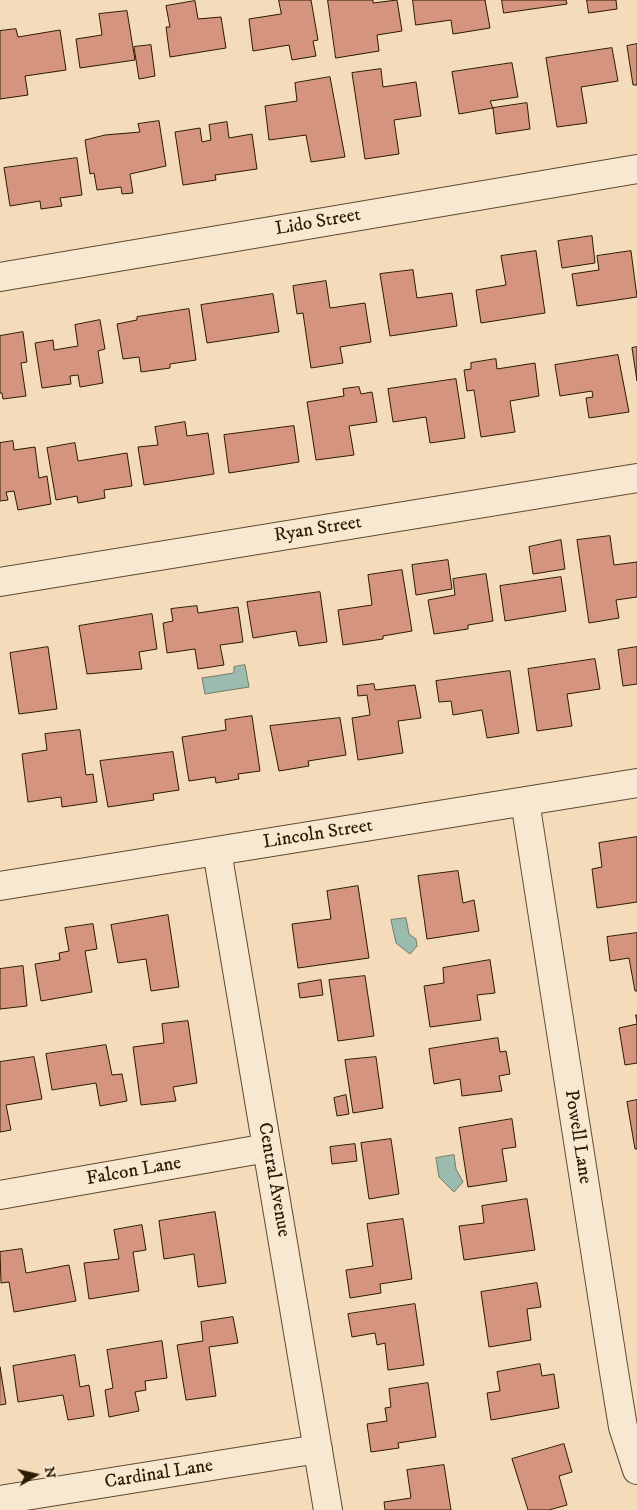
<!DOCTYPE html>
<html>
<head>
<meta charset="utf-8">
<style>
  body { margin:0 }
  #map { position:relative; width:637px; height:1510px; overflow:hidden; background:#f4dbba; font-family:"IM FELL DW Pica",serif }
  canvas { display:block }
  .north { position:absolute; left:10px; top:1450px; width:50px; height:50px; -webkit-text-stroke:4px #f8e8d2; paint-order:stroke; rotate:81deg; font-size:14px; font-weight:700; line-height:20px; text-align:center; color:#2c1a02 }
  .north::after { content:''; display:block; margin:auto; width:18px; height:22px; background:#2c1a02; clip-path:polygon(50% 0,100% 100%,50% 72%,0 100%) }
</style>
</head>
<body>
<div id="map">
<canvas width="637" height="1510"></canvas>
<div class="north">N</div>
</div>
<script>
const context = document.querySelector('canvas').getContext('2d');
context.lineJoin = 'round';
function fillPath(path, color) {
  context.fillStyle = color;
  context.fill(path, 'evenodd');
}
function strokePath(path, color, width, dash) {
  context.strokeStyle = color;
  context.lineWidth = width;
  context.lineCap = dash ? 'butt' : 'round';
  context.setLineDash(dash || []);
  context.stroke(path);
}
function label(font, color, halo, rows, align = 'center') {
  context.font = font + ' "IM FELL DW Pica",serif';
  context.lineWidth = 5;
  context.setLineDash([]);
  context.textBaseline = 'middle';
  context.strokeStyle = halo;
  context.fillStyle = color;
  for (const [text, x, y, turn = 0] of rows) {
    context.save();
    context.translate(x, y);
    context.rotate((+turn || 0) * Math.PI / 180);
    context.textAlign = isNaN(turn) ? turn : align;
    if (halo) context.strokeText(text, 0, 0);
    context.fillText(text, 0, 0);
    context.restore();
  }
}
const water = new Path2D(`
  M245 665 249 687 205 694 202 678 234 673V667Z
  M406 918 409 934 416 939 417 946 410 954 396 943 391 920Z
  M454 1155 456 1169 463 1182 454 1192 439 1177 436 1158Z`);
const building = new Path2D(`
  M279 0H311L318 40 313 41 316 56 292 60 289 45 253 51 249 19 281 14Z
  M328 0H373V3L397 0 402 31 377 35 379 51 336 58Z
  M413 0H485L490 28 453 34 451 20 416 25Z
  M502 0H566L567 4 504 13Z
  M587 0H616L617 9 589 13Z
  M195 1 198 19 221 17 226 48 170 57 166 27H170L166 6Z
  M127 11 135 60 80 68 76 39 102 35 99 14Z
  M16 29 18 37 60 30 66 70 25 76 28 95 0 99V31Z
  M637 44V85H633L627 46Z
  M151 45 155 76 139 79 134 47Z
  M612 48 618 81 581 87 587 123 557 127 546 58Z
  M512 63 518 97 490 101 493 108 459 114 452 72Z
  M381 69 383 87 416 82 421 116 394 120 399 154 365 159 352 73Z
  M330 77 345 157 311 162 306 135 269 140 265 106 297 101 295 83Z
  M527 103 530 129 496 134 493 108Z
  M159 121 166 166 130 174 133 193 122 194 121 187 97 190 94 173 90 174 85 140 105 135 140 132 138 124Z
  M227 122 229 138 252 134 257 169 215 175 216 180 183 185 175 132 200 128 202 142 211 140 209 125Z
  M77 158 82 195 60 198 62 206 41 209 40 201 10 206 4 168Z
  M592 236 595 263 562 268 558 241Z
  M536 251 545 313 481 323 476 290 506 285 501 256Z
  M631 251 637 297 577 306 572 274 599 270 597 256Z
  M413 270 417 298 452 293 457 326 390 336 380 274Z
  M326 281 330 308 365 303 371 342 340 347 343 363 311 368 303 313 297 314 293 286Z
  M273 294 279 332 207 343 201 305Z
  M189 309 196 360 170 364V368L141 372 139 357 123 359 117 324 137 320V317Z
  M100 320 105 349 98 351 103 383 80 387 78 375 70 376 71 384 42 388 35 343 53 340 54 350 78 346 75 325Z
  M23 332 27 362 21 363 26 396 3 399 2 393H0V336Z
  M637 347V381L632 348Z
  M618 355 629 412 589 418 586 398 593 397 592 391 560 396 555 365Z
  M496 359 497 369 535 363 539 396 510 401 515 432 481 437 474 390 467 391 464 370 471 369V363Z
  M456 379 465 438 430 443 426 417 393 422 388 389Z
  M359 387 361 394 372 392 377 422 349 426 354 455 316 460 307 402 344 396 343 389Z
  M185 422 187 436 208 433 214 474 144 485 138 447 158 445 155 427Z
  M294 426 299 462 229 473 224 435Z
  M13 441 14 450 35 447 39 478 47 476 51 504 18 510 14 491 6 492 8 500 0 501V443Z
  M75 443 78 461 127 453 132 486 104 490 105 498 78 503 77 496 56 500 47 448Z
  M610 536 614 565 637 562V597L616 600 619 618 589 623 577 540Z
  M561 540 565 569 533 574 529 547Z
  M448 560 452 589 416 595 412 565Z
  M402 570 412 631 383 636V639L343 645 338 610 372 605 368 575Z
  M486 574 493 621 468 625V629L434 634 428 600 455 595 453 579Z
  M561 577 566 611 505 621 500 586Z
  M320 592 327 642 299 646 296 631 253 638 247 602Z
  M197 606 198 613 238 607 243 642 220 645 224 665 198 669 195 649 167 653 163 623 173 621 171 609Z
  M152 614 157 649 139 652 142 669 87 674 79 626Z
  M48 647 57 709 19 714 10 653Z
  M637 647V684L623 686 618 650Z
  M595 659 600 689 567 694 572 726 537 731 528 669Z
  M510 671 519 733 487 738 482 710 453 715 451 701 439 702 436 681Z
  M374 684 375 690 415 685 421 718 398 721 403 753 358 760 352 718 370 715 367 695 358 696 357 686Z
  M252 716 260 771 238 774 239 779 216 783 215 777 189 781 182 737 226 730 225 720Z
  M340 718 346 755 308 761 309 766 279 771 270 726Z
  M80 730 86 775 93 774 97 802 62 807 61 797 28 802 22 754 47 750 45 734Z
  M173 752 179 790 153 794 154 800 108 807 100 761Z
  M637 837V902L597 908 592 869 602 867 599 843Z
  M458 871 463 903 474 900 479 931 427 939 418 876Z
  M358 886 369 958 298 968 292 924 331 919 327 891Z
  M168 915 179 987 151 991 146 959 118 963 111 925Z
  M93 924 97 949 85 951 92 992 41 1001 35 964 60 960 59 953 69 951 65 928Z
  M637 933V991H635L629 958 610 961 607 937Z
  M490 960 495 993 477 995 481 1020 430 1027 424 986 444 983 443 968Z
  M23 966 27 1006 0 1009V969Z
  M365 976 374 1036 338 1041 329 980Z
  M321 980 323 995 300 998 298 984Z
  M636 1015H637V1063L625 1065 619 1028 637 1024Z
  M188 1021 197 1083 173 1087 176 1101 141 1105 133 1047 164 1043 162 1024Z
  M498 1038 500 1052 506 1051 510 1074 499 1076 502 1091 462 1096 460 1079 434 1084 429 1049Z
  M106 1045 112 1075 122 1074 127 1101 100 1106 96 1083 52 1090 46 1054Z
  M34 1057 42 1099 6 1105 11 1130 0 1132V1062Z
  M376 1057 383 1108 353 1113 345 1060Z
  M346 1095 349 1114 337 1116 334 1098Z
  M637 1100V1149H635L627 1102Z
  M512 1119 516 1147 502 1149 507 1181 468 1187 459 1128Z
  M391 1139 399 1194 369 1199 361 1143Z
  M355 1144 357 1161 332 1164 330 1147Z
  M527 1199 535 1250 464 1260 459 1226 484 1223 482 1206Z
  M215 1212 226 1283 198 1287 194 1254 164 1259 159 1221Z
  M403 1219 412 1279 380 1284 381 1293 350 1298 346 1270 373 1266 367 1224Z
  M142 1225 146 1250 133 1252 139 1291 89 1299 84 1263 119 1259 114 1230Z
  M22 1249 26 1273 69 1265 76 1301 14 1312 9 1282 1 1283 0 1252Z
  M537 1283 541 1307 527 1309 531 1340 489 1347 481 1292Z
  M415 1304 424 1365 388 1370 385 1343 377 1345 375 1333 352 1337 348 1314Z
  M233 1317 238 1343 209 1347 216 1396 186 1400 177 1345 203 1341 201 1322Z
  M162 1341 167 1378 145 1381 146 1390 135 1392 139 1411 109 1417 105 1390 113 1388 107 1350Z
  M75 1355 80 1387 89 1385 94 1416 68 1420 63 1395 18 1402 13 1366Z
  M540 1364 542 1376 554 1374 559 1408 491 1420 487 1393 500 1391 497 1372Z
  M0 1367 6 1404 0 1405Z
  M428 1383 436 1437 398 1443 399 1448 371 1452 367 1424 387 1421 385 1408 391 1407 389 1389Z
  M564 1444 572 1472 559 1476 567 1505 549 1510H528L512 1459Z
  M444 1465 451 1510H385L384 1502 411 1498 407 1470Z`);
const minor = new Path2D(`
  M0 277 637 169
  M0 582 637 478
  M525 801 614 1372 623 1427 637 1470
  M217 851 328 1510
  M0 886 637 783
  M0 1195 267 1148
  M0 1500 318 1449`);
const streetNames = [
  ["Lido Street",318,223,-10],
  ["Ryan Street",318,530,-9],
  ["Lincoln Street",318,835,-9],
  ["Powell Lane",577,1137,81],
  ["Falcon Lane",134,1172,-10],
  ["Central Avenue",273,1180,80],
  ["Cardinal Lane",159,1475,-9]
];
fillPath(water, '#9cbbaf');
strokePath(water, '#6f7b6a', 1);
fillPath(building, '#d4947d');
strokePath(building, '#2c1a02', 1);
strokePath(minor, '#5e4a30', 30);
strokePath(minor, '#f8e8d2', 28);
label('19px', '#2c1a02', '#f8e8d2', streetNames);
</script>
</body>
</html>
